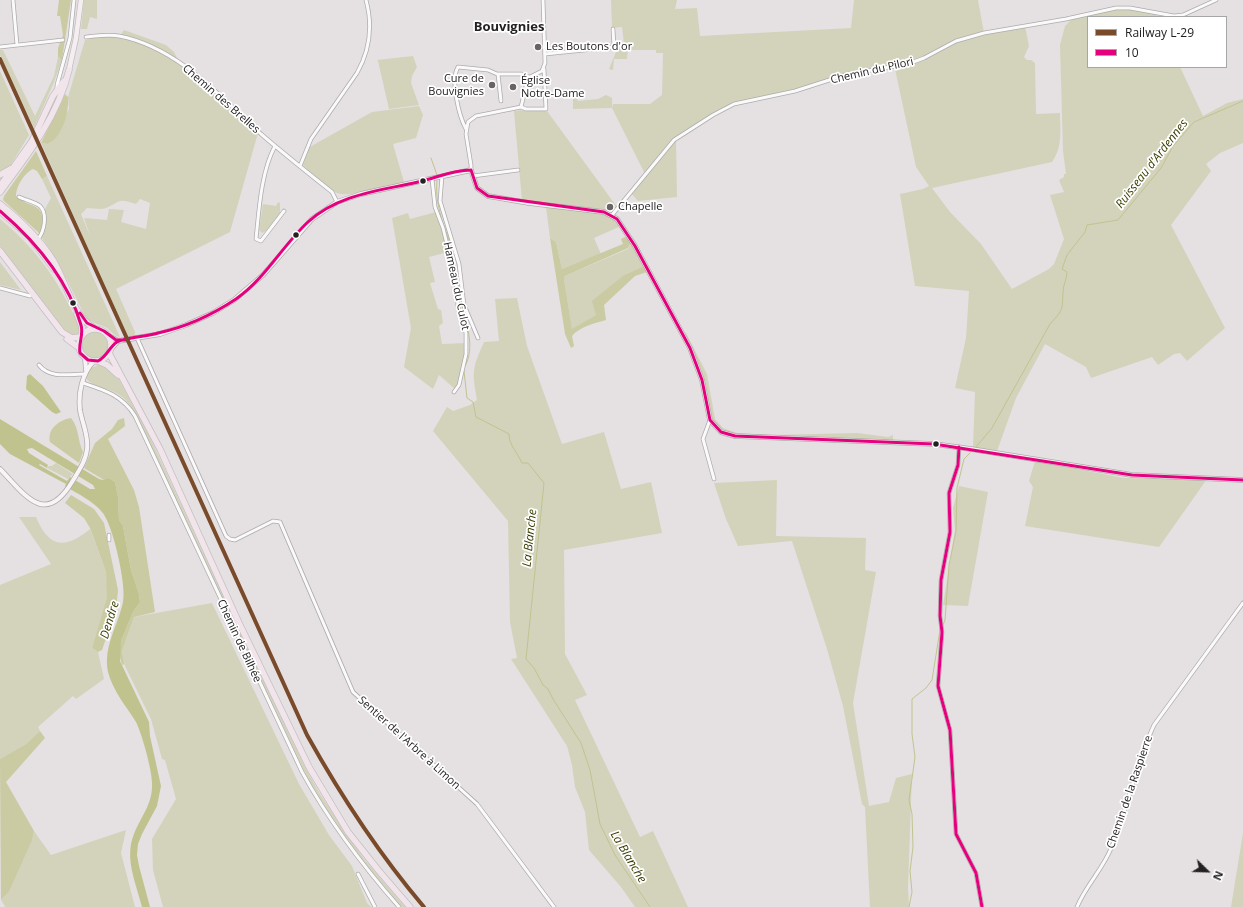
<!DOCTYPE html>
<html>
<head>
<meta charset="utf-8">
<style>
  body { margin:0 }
  #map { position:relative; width:1243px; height:907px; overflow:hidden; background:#e5e0e2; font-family:"Open Sans",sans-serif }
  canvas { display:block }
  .legend { position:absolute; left:1087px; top:16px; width:140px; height:52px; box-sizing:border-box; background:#fff; border:1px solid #a7a6a7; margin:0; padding:5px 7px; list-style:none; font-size:12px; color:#242122 }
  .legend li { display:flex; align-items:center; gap:8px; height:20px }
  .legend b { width:20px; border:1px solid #a7a6a7 }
  .north { position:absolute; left:1187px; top:851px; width:40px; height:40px; -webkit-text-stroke:3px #fff; paint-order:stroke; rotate:113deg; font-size:11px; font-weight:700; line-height:16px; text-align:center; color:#242122 }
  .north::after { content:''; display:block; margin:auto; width:14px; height:18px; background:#242122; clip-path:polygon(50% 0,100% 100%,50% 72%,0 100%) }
</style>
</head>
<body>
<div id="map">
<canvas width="1243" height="907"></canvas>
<ul class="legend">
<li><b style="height:5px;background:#7a4b2a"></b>Railway L-29</li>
<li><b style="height:5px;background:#e5007d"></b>10</li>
</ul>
<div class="north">N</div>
</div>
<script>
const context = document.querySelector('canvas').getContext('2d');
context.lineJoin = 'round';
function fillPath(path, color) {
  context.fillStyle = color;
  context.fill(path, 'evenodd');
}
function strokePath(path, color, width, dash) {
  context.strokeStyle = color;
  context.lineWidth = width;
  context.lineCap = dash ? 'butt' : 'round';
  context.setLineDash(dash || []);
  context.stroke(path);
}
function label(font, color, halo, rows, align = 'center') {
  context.font = font + ' "Open Sans",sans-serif';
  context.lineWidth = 3.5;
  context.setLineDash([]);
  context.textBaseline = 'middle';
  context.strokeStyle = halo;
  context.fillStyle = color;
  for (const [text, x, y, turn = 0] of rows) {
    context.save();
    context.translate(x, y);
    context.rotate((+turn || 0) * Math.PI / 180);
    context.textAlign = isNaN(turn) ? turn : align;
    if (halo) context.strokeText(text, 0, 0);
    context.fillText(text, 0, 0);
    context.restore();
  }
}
const green = new Path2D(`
  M84 0H97V19L90 17 87 29H81Z
  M611 0H677L675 9 697 8 700 36 851 28 854 0H978L984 33 963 38 924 58 897 67 854 73 809 87 734 104 677 137 645 174 612 108 613 104H650L662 95 663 53H656V50H628L627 59H614L613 70 609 69 616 52V47L624 44 622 27 612 28Z
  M1126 8 1156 14 1158 17H1088V67H1180L1203 116 1227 103 1243 99V143L1220 153 1206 164 1211 171 1171 225 1225 328 1187 361 1180 353 1174 354 1158 365 1152 357 1091 378 1086 367 1045 344 1016 398 997 451 973 447 975 392 955 388 966 338 969 291 915 286 900 194 923 189 929 186 916 167 895 69C921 62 937 50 961 40 981 33 1003 30 1025 26L1029 46 1024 57 1027 60H1031L1035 63 1036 114 1060 113C1060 130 1063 147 1052 162L932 188 950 212 981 244 1012 289 1049 269 1054 264 1064 239 1050 195 1064 192 1059 180 1064 177V174H1066L1063 151 1060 45 1065 26 1073 18 1108 10Z
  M124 30 166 45 174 52 180 64 189 71 188 72 258 133 230 232 116 289 135 332V336L128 337 41 143 48 144 51 142 69 109 68 97 85 40 105 35 120 36ZM140 199 150 203 146 229 121 222 124 210 109 209 107 220 84 218 90 236 114 284 90 236 81 214 87 208C93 208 101 210 106 208 122 201 117 198 136 204Z
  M0 50H3L35 116 54 76 58 57 62 60 54 82 34 128 0 55Z
  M413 56 417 67 412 76 411 83 419 105 389 109 378 61 377 60Z
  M0 71 29 135 10 166 0 173Z
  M606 95 612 98V108L573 109V96L577 98 578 101 598 99Z
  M419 106 423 115 416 138 393 144 404 182C387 186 353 198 337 193 325 188 311 174 303 165L308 148 372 112Z
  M524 110 547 111 617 207C613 212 608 210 602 210L522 201 514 111Z
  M676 139 677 197 638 201 631 193Z
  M47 176 120 337C114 336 112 332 107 328 100 324 93 324 86 318L57 260 42 238 45 209 51 198 42 179Z
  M278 202 280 203V214L266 231 262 233 259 230 263 204 276 206Z
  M546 207C568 210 607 207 621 226L594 238 601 254 562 269 556 242 550 238Z
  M436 212 441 226 448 252 429 257 435 282 430 283 438 309 441 310 443 323 439 326 442 344 466 343C464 357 462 377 455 389L439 375 433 389 404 367 411 328 392 218 408 213 410 219Z
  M0 219C32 245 54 274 72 311 75 318 82 326 78 334L73 335 64 329 0 246Z
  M631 242 644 266 624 275 613 285 596 315 572 330 564 279 565 276 628 249Z
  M0 262 21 290 0 285Z
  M517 298 527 346 562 444 604 432 621 489 651 482 662 533 564 550 565 654 587 695 575 700 640 837 653 831 688 907H635L621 887 589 850 585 812 575 787 572 765 567 746 511 659 517 658 510 622 508 521 433 431 447 407 453 411 470 405 477 400C472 371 472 369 484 342L499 341 495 299Z
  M82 345a13 13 0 1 1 26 0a13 13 0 1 1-26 0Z
  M686 333 707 374 715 419 723 428 737 433 774 435 857 433 888 437 893 435V440L740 435C729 433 720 431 713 421 705 410 707 390 703 376 699 361 691 348 684 334Z
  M98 365 106 367 117 376 148 433 231 613 305 767 320 794 364 859 405 907H402C365 866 333 823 306 775L135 413C130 405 125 398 118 394 109 388 91 387 86 378L89 369Z
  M1035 461 1124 478 1207 479 1159 547 1025 526 1033 487 1029 481Z
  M56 463 73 474 68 479 47 468 49 466H52Z
  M777 480 776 536 866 538 865 570 876 572 853 703 869 806 889 802 896 778 912 774 908 888 909 907H870L865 807 862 804 843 706 827 649 792 541 738 546 726 519 714 483Z
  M959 486 988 492 968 606 943 605 955 530 953 508Z
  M19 517H36C49 549 66 549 90 529L106 572 108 598 92 648 98 652 104 679 76 699 73 696 38 727 40 731 26 744 0 759V585L51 564Z
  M212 603 299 784 329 835 352 866 367 903 371 907H163L153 870 152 839 176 799 165 760 162 759 151 719 124 664 122 651 134 617Z
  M126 830 121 853 135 907H4L5 906 1 900 9 892 32 841 34 831 51 855Z
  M1243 833V907H1231Z`);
const forest = new Path2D(`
  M59 0H71L62 60 58 57V48L63 35 60 16H57Z
  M65 94 68 97C69 113 63 136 48 144L41 143Z
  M36 151 47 176 42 179 37 171 33 169C24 173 16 187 16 196 33 211 47 200 41 233H39L3 200 4 196Z
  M625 237 631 242 628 248 565 276 564 279 572 329 596 315 592 301 624 275 644 266 647 272 635 276 604 305 606 320C595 323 579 327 572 336L574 346 571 348 565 334 550 238 556 242 562 269 623 244 621 239Z
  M71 418C80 430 77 439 83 452L79 463 50 442C47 429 59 420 71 418Z
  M124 418 125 426 108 439 134 490 139 507 155 612 134 617 122 651 124 664 122 665 119 654 121 641 133 612 140 602 139 594 131 570 123 526 119 520 118 497 115 482 109 478 104 480 84 468 95 443 112 429 118 420Z
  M71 495 94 509 104 523 118 590 116 610 102 650 98 652 92 648 107 598 106 572 90 528 84 518 65 503Z
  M40 731 45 738 6 782 34 831 32 841 9 892 1 900 0 759 26 744Z`);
const water = new Path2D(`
  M30 374 43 386 61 412 56 414 52 412 26 389 27 376Z
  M0 419 99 479 103 480 109 478 115 482 118 497 119 520 123 526 131 570 139 594 140 602 133 612 121 641 120 661 149 722 150 736 161 786 157 806 142 834 138 844 137 855 139 866 150 907H142C136 883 124 858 134 834 141 816 153 804 152 783 152 770 142 734 136 722 126 706 113 691 108 672 103 646 118 626 123 602 127 587 113 524 102 512 93 501 78 494 65 486L66 484 10 454 0 444ZM32 448 93 485 95 489H90L70 477 67 481 39 465 40 464 47 468 48 465 29 453 27 449Z`);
const stream = new Path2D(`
  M431 158 437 175
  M437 181C434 210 449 236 457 263 460 275 459 288 461 300 465 323 477 346 464 368
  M464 371 467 398 473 402 476 417 509 434C509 445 517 452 522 463H528L544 483 526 659 534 668 543 685 548 689 553 699 581 743 590 770 600 824 615 855 650 907
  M976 447 992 428 1050 324C1064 309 1062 310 1063 292 1063 285 1067 279 1067 272L1062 269 1067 255 1085 232 1087 225 1118 220 1161 168 1173 146 1194 122 1243 101
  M943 625 945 620 949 565 956 531 957 488 964 459 970 453
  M909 907 912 892 910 871 913 847 912 814 909 800 915 757 912 734V699L926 688 932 680 940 630`);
const street = new Path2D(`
  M13 0 17 45
  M86 37C97 36 109 34 119 36 177 47 220 96 261 134 284 154 308 173 332 192L337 202
  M0 47 63 40
  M545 54 614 47 613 29
  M498 74 501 101
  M57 90V85L70 38 74 0
  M521 107 528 78 542 71 545 63 543 0
  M521 107 526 109H546L544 69
  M466 129C459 116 450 80 458 67L488 70 497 74H521L529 77
  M275 146C261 172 259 210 256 239L261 241 284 211
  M300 166 311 139 357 73C370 50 373 26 366 0
  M471 170V165L466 134 468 122 476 116 521 107
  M442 176 440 201 459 264 464 305 478 338
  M473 176 518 170
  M432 179 435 207 443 228 456 281 458 307 466 333V354L459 385 454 392
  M19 197C25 200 35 202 40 206 48 214 44 232 38 239
  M612 215 674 140 713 115 734 104 795 91 848 74 908 64 924 58 956 41 984 33 1066 19 1116 8H1130L1174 16 1183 15 1216 0
  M0 288 30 296
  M137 338 226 536 230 539 235 540 273 521 280 522 353 692 477 804 554 907
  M39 365C50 379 69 374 85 374
  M83 383C104 390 122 395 135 416L302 772C329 821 362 865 399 907
  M710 420 703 439 714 479
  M959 447 958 465 949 493 950 532 941 580 940 616 942 632 938 686 950 730 956 834 976 873 982 907
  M109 535V540
  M358 874 375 907
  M1077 907C1086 885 1104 868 1112 846 1128 806 1136 764 1154 725L1243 603`);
const secondary = new Path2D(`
  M109 336 118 341
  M111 349 118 341 160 334 186 325 213 313 234 300 263 275 312 219 337 202 361 194 471 170 477 188 488 196 529 203 604 212 617 219 635 246 690 348 702 380 710 420 721 432 735 436 934 444 971 449 1132 475 1243 480
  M85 358 86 370
  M0 469C25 495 45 527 72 482 78 472 86 461 87 449 89 436 82 423 80 410 78 394 82 373 94 361`);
const primary = new Path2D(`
  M69 70 76 38 81 0`);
const highway = new Path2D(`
  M0 175 10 169
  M0 186 32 141 53 96 64 81
  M0 192C28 155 58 116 69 70
  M0 204C20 220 39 238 53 260 66 281 72 315 94 328
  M0 211 29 236 54 269
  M0 251 62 332 72 338 80 337
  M77 314 82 327V334
  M79 345a16 16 0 1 1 32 0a16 16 0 1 1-32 0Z
  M67 339 78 347
  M109 353 160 449 239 623 309 767 348 832 379 871 410 907
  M98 361 107 365 118 375`);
const bus1 = new Path2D(`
  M471 170 477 188 488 196 604 212 617 219 635 246 690 348 702 380 710 420 721 432 735 436 934 444 1132 475 1243 480
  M0 211C35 241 68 280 81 325 84 335 78 344 80 353L88 360 98 361C107 357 109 347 117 342 123 338 150 336 158 333 186 327 212 315 236 299 266 278 282 246 308 222 339 194 379 191 418 182 436 178 452 170 471 170
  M80 313 87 323 104 331 116 340H127
  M959 447 958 465 949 493 950 532 941 580 940 616 942 632 938 686 950 730 956 834 976 873 982 907`);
const rail1 = new Path2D(`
  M0 59 307 735C341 796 379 854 424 907`);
const markers = [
  [538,47,4,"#686465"],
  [492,85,4,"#686465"],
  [513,87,4,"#686465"],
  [423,181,3.5,"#242122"],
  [610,207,4,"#686465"],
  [296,235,3.5,"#242122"],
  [73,303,3.5,"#242122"],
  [936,444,3.5,"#242122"]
];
const poiNames = [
  ["Les Boutons d'or",546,47],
  ["Cure de",484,79,"right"],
  ["Bouvignies",484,92,"right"],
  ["Église",521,81],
  ["Notre-Dame",521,94],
  ["Chapelle",618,207]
];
const streetNames = [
  ["Chemin du Pilori",872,71,-13],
  ["Chemin des Brelles",221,99,41],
  ["Hameau du Culot",456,286,78],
  ["Chemin de Bilhée",239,641,65],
  ["Sentier de l'Arbre à Limon",409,743,42],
  ["Chemin de la Raspierre",1130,792,-71]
];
const waterNames = [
  ["Ruisseau d'Ardennes",1152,164,-52],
  ["La Blanche",530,538,-84],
  ["Dendre",110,620,-73],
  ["La Blanche",628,857,59]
];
const quarterNames = [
  ["Bouvignies",509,27]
];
fillPath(green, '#d3d3bc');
fillPath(forest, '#cacba2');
fillPath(water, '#c1c38f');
strokePath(stream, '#c1c38f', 1);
strokePath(street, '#aeabac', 4.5);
strokePath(secondary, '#aeabac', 5.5);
strokePath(primary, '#c1bfc0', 6);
strokePath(highway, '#c1bfc0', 7);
strokePath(street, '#fbfafb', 3);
strokePath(secondary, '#f8f4f6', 4);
strokePath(primary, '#f5eef1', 4.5);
strokePath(highway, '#f1e5eb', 5.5);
strokePath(bus1, '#e5007d', 3);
strokePath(rail1, '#7a4b2a', 4);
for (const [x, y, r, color] of markers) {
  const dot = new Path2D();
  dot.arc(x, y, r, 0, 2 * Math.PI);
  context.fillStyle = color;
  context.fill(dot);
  strokePath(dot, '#fff', 1.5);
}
label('11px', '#242122', '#fff', poiNames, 'left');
label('11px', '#242122', '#fff', streetNames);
label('italic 12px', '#3b3e00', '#fff', waterNames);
label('bold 13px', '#242122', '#fff', quarterNames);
</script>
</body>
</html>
